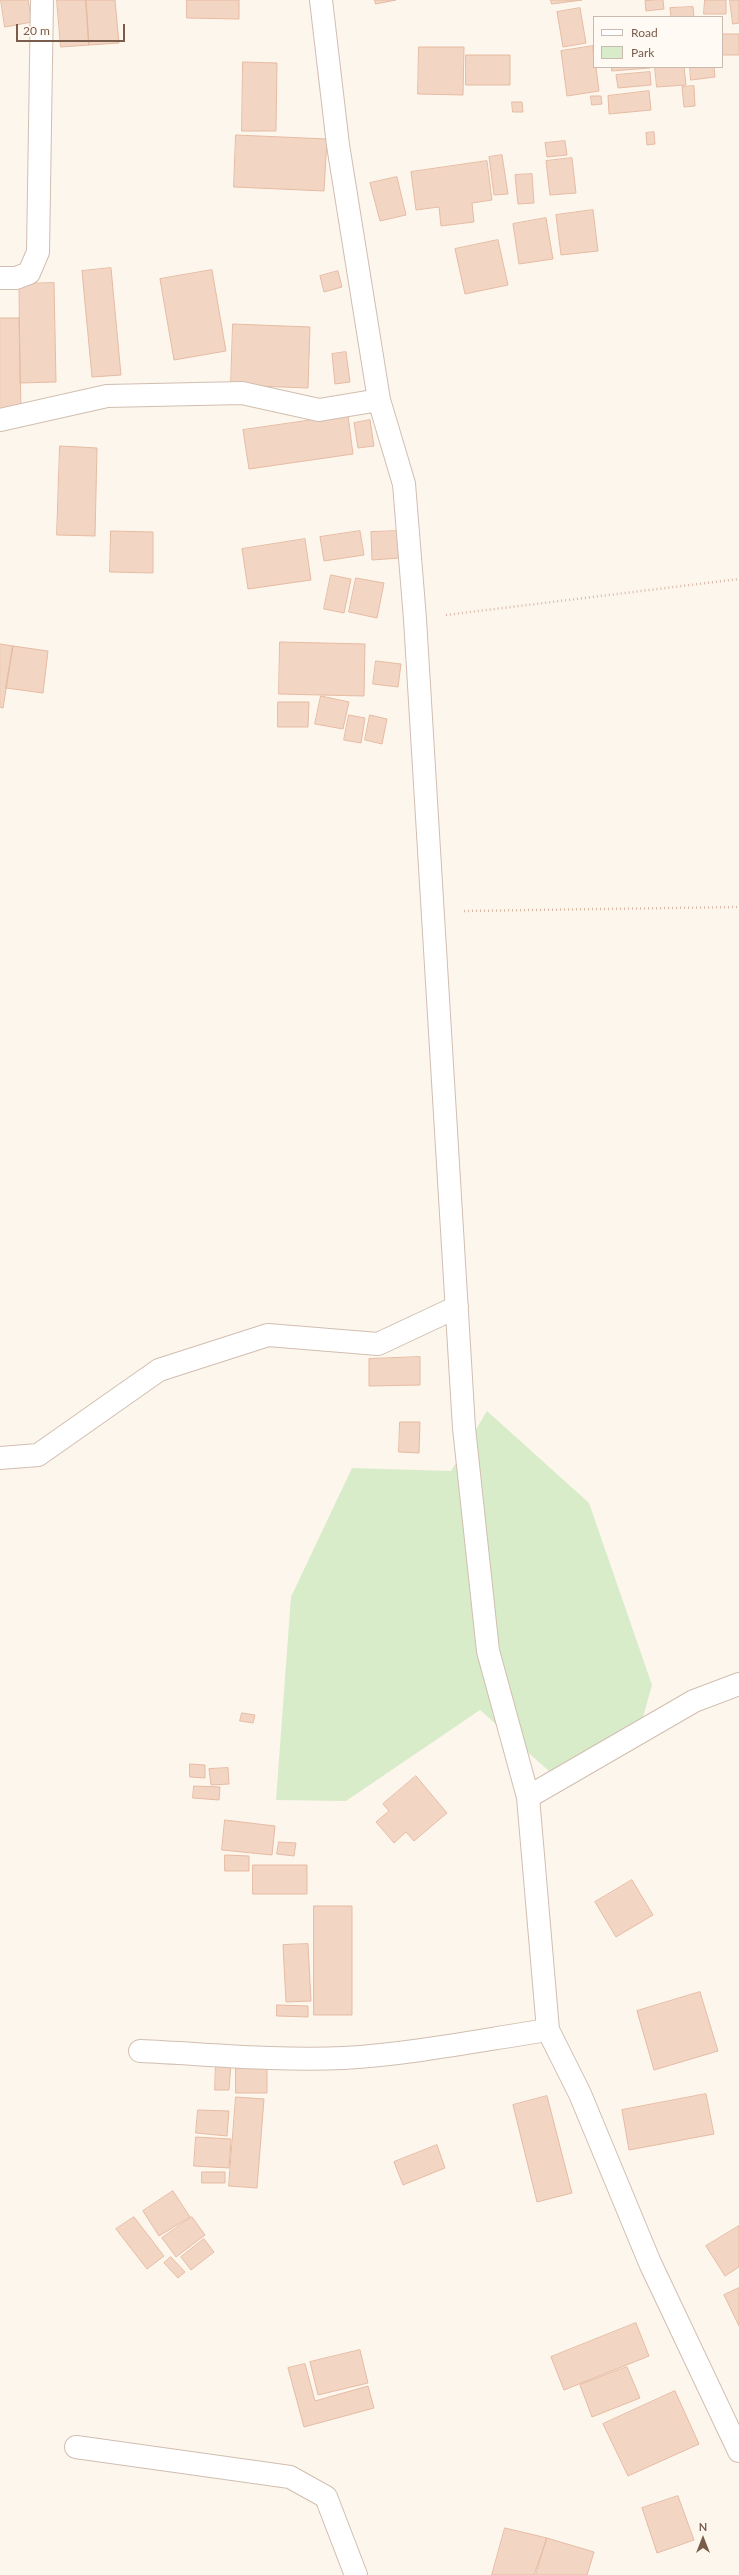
<!DOCTYPE html>
<html>
<head>
<meta charset="utf-8">
<style>
  body { margin:0 }
  #map { position:relative; width:739px; height:2575px; overflow:hidden; background:#fdf6ec; font-family:Lato,sans-serif }
  canvas { display:block }
  .legend { position:absolute; left:593px; top:16px; width:130px; height:52px; box-sizing:border-box; background:#fffaf3; border:1px solid #cabbb1; margin:0; padding:5px 7px; list-style:none; font-size:12px; color:#7a5c4d }
  .legend li { display:flex; align-items:center; gap:8px; height:20px }
  .legend b { width:20px; border:1px solid #cabbb1 }
  .north { position:absolute; left:683px; top:2519px; width:40px; height:40px; -webkit-text-stroke:3px #fffaf3; paint-order:stroke; rotate:0deg; font-size:11px; font-weight:700; line-height:16px; text-align:center; color:#7a5c4d }
  .north::after { content:''; display:block; margin:auto; width:14px; height:18px; background:#7a5c4d; clip-path:polygon(50% 0,100% 100%,50% 72%,0 100%) }
  .scale { position:absolute; left:16px; top:24px; width:109px; height:18px; box-sizing:border-box; border:2px solid #7a5c4d; border-top:0; padding-left:5px; font-size:12px; line-height:14px; white-space:nowrap; color:#7a5c4d; -webkit-text-stroke:3px #fffaf3; paint-order:stroke }
</style>
</head>
<body>
<div id="map">
<canvas width="739" height="2575"></canvas>
<ul class="legend">
<li><b style="height:5px;background:#fff"></b>Road</li>
<li><b style="height:11px;background:#d8ecc9"></b>Park</li>
</ul>
<div class="north">N</div>
<div class="scale">20 m</div>
</div>
<script>
const context = document.querySelector('canvas').getContext('2d');
context.lineJoin = 'round';
function fillPath(path, color) {
  context.fillStyle = color;
  context.fill(path, 'evenodd');
}
function strokePath(path, color, width, dash) {
  context.strokeStyle = color;
  context.lineWidth = width;
  context.lineCap = dash ? 'butt' : 'round';
  context.setLineDash(dash || []);
  context.stroke(path);
}
const green = new Path2D(`
  M487 1411 589 1503 652 1685 642 1721 558 1779 480 1710 346 1801 276 1800 291 1597 352 1468 451 1471Z`);
const building = new Path2D(`
  M1 0H28L32 22 5 27Z
  M57 0H86L89 45 61 47Z
  M86 0H115L119 43 89 45Z
  M187 0H239V19L187 18Z
  M375 0H396L376 4Z
  M551 0H582L552 4Z
  M663 0 664 9 646 11 645 1Z
  M705 0H726V14H704Z
  M730 0H739V23L733 24Z
  M693 7 694 17H671L670 8Z
  M580 8 586 43 563 47 557 12Z
  M722 34H739V55H722Z
  M593 46 594 67H596L599 91 567 96 561 51Z
  M419 47H464L463 95 418 94Z
  M466 55H510V85H466Z
  M243 62 277 63 276 131H242Z
  M612 67H650V68L612 71Z
  M655 67H684L686 85 657 87Z
  M690 67H714L715 77 691 80Z
  M650 72 651 85 618 88 616 75Z
  M694 86 695 106 684 107 682 87Z
  M649 91 651 110 609 114 608 96Z
  M591 96H601L602 104 592 105Z
  M512 102H522L523 112H513Z
  M654 132 655 144 647 145 646 133Z
  M236 135 327 139 324 191 234 187Z
  M565 141 567 155 547 157 545 143Z
  M502 155 508 194 494 195 489 157Z
  M572 158 576 193 550 195 546 161Z
  M487 161 492 200 472 203 474 222 441 226 439 207 416 210 411 172Z
  M532 174 534 203 518 204 515 175Z
  M397 177 406 215 380 221 370 183Z
  M593 210 598 251 561 255 556 215Z
  M546 218 553 259 519 264 513 224Z
  M498 240 508 285 465 294 455 249Z
  M111 268 121 375 92 377 82 271Z
  M212 270 226 351 174 360 160 279Z
  M338 271 342 287 324 292 320 276Z
  M54 283 56 382 20 383 19 284Z
  M0 318H19L21 410H0Z
  M233 324 310 327 308 388 231 385Z
  M346 352 350 382 335 384 332 354Z
  M348 415 353 454 249 469 243 430Z
  M370 420 374 446 358 448 354 423Z
  M60 446 97 448 95 536 57 535Z
  M111 531 153 532V573L110 572Z
  M360 531 364 555 324 561 320 537Z
  M398 531 400 558 372 560 371 532Z
  M305 539 311 580 248 589 242 549Z
  M331 575 351 579 344 613 324 609Z
  M356 578 384 583 377 618 349 612Z
  M280 642 365 644 364 696 279 694Z
  M0 644 13 646 3 708 0 707Z
  M13 646 48 651 43 693 6 688Z
  M376 661 401 664 398 687 373 684Z
  M321 696 349 702 343 729 315 724Z
  M278 702H309L308 727H278Z
  M349 715 365 718 361 743 344 740Z
  M370 715 387 719 382 744 365 740Z
  M420 1357V1385L369 1386V1359Z
  M400 1422H420L419 1453 399 1452Z
  M242 1713 255 1715 253 1723 240 1721Z
  M190 1764 205 1765V1778L190 1777Z
  M228 1768 229 1784 211 1785 209 1769Z
  M416 1776 447 1813 414 1841 406 1832 394 1843 376 1822 389 1811 383 1804Z
  M194 1786 220 1787 219 1800 193 1798Z
  M225 1820 275 1826 272 1855 222 1850Z
  M279 1842 296 1843 294 1856 277 1854Z
  M225 1855 249 1856V1871H225Z
  M253 1865H307V1894H253Z
  M632 1880 653 1915 616 1937 595 1902Z
  M314 1906H352V2015H314Z
  M308 1944 311 2001 286 2002 283 1945Z
  M700 1992 718 2051 654 2070 637 2011Z
  M277 2005 308 2006V2017L277 2016Z
  M216 2061H231L229 2090H215Z
  M236 2066H267V2093H236Z
  M706 2094 714 2134 629 2150 622 2110Z
  M547 2096 572 2193 537 2202 513 2105Z
  M236 2097 264 2099 257 2188 229 2186Z
  M198 2110 229 2111 227 2136 196 2133Z
  M196 2137 231 2139 229 2168 194 2166Z
  M437 2145 445 2168 403 2185 394 2162Z
  M202 2172H225V2183H202Z
  M173 2191 190 2217 159 2236 143 2211Z
  M134 2217 164 2256 147 2269 116 2229Z
  M192 2217 205 2235 176 2257 162 2238Z
  M739 2226V2267L725 2276 706 2246Z
  M204 2239 214 2252 191 2270 181 2257Z
  M171 2257 185 2272 178 2278 164 2263Z
  M739 2288V2326L724 2295Z
  M636 2323 649 2356 564 2390 551 2357Z
  M360 2350 368 2383 318 2395 310 2362Z
  M305 2364 315 2401 368 2386 374 2408 304 2427 288 2368Z
  M627 2367 640 2398 592 2417 580 2385Z
  M675 2391 699 2444 628 2476 603 2424Z
  M678 2496 694 2540 657 2553 642 2508Z
  M505 2528 547 2538 534 2575H492Z
  M547 2538 594 2552 587 2575H536Z`);
const path = new Path2D(`
  M446 615 739 579
  M464 911 739 907`);
const minor = new Path2D(`
  M321 0 338 145 379 400 404 484 415 619 464 1428 488 1651 528 1797 548 2030 580 2094 650 2263 739 2451
  M0 278H16L29 273 38 252 42 0
  M0 420 107 396 242 393 319 410 379 400
  M0 1458 38 1455 159 1370 268 1335 378 1344 457 1307
  M528 1797 694 1701 739 1684
  M140 2051C207 2054 276 2061 344 2058 412 2054 481 2040 548 2030
  M76 2447 290 2477 326 2497 356 2575`);
fillPath(green, '#d8ecc9');
fillPath(building, '#f3d5c3');
strokePath(building, '#e6bba3', 1);
strokePath(minor, '#d1beb0', 24);
strokePath(path, '#d9b8a5', 2.5, [1, 3]);
strokePath(minor, '#fff', 22);
</script>
</body>
</html>
